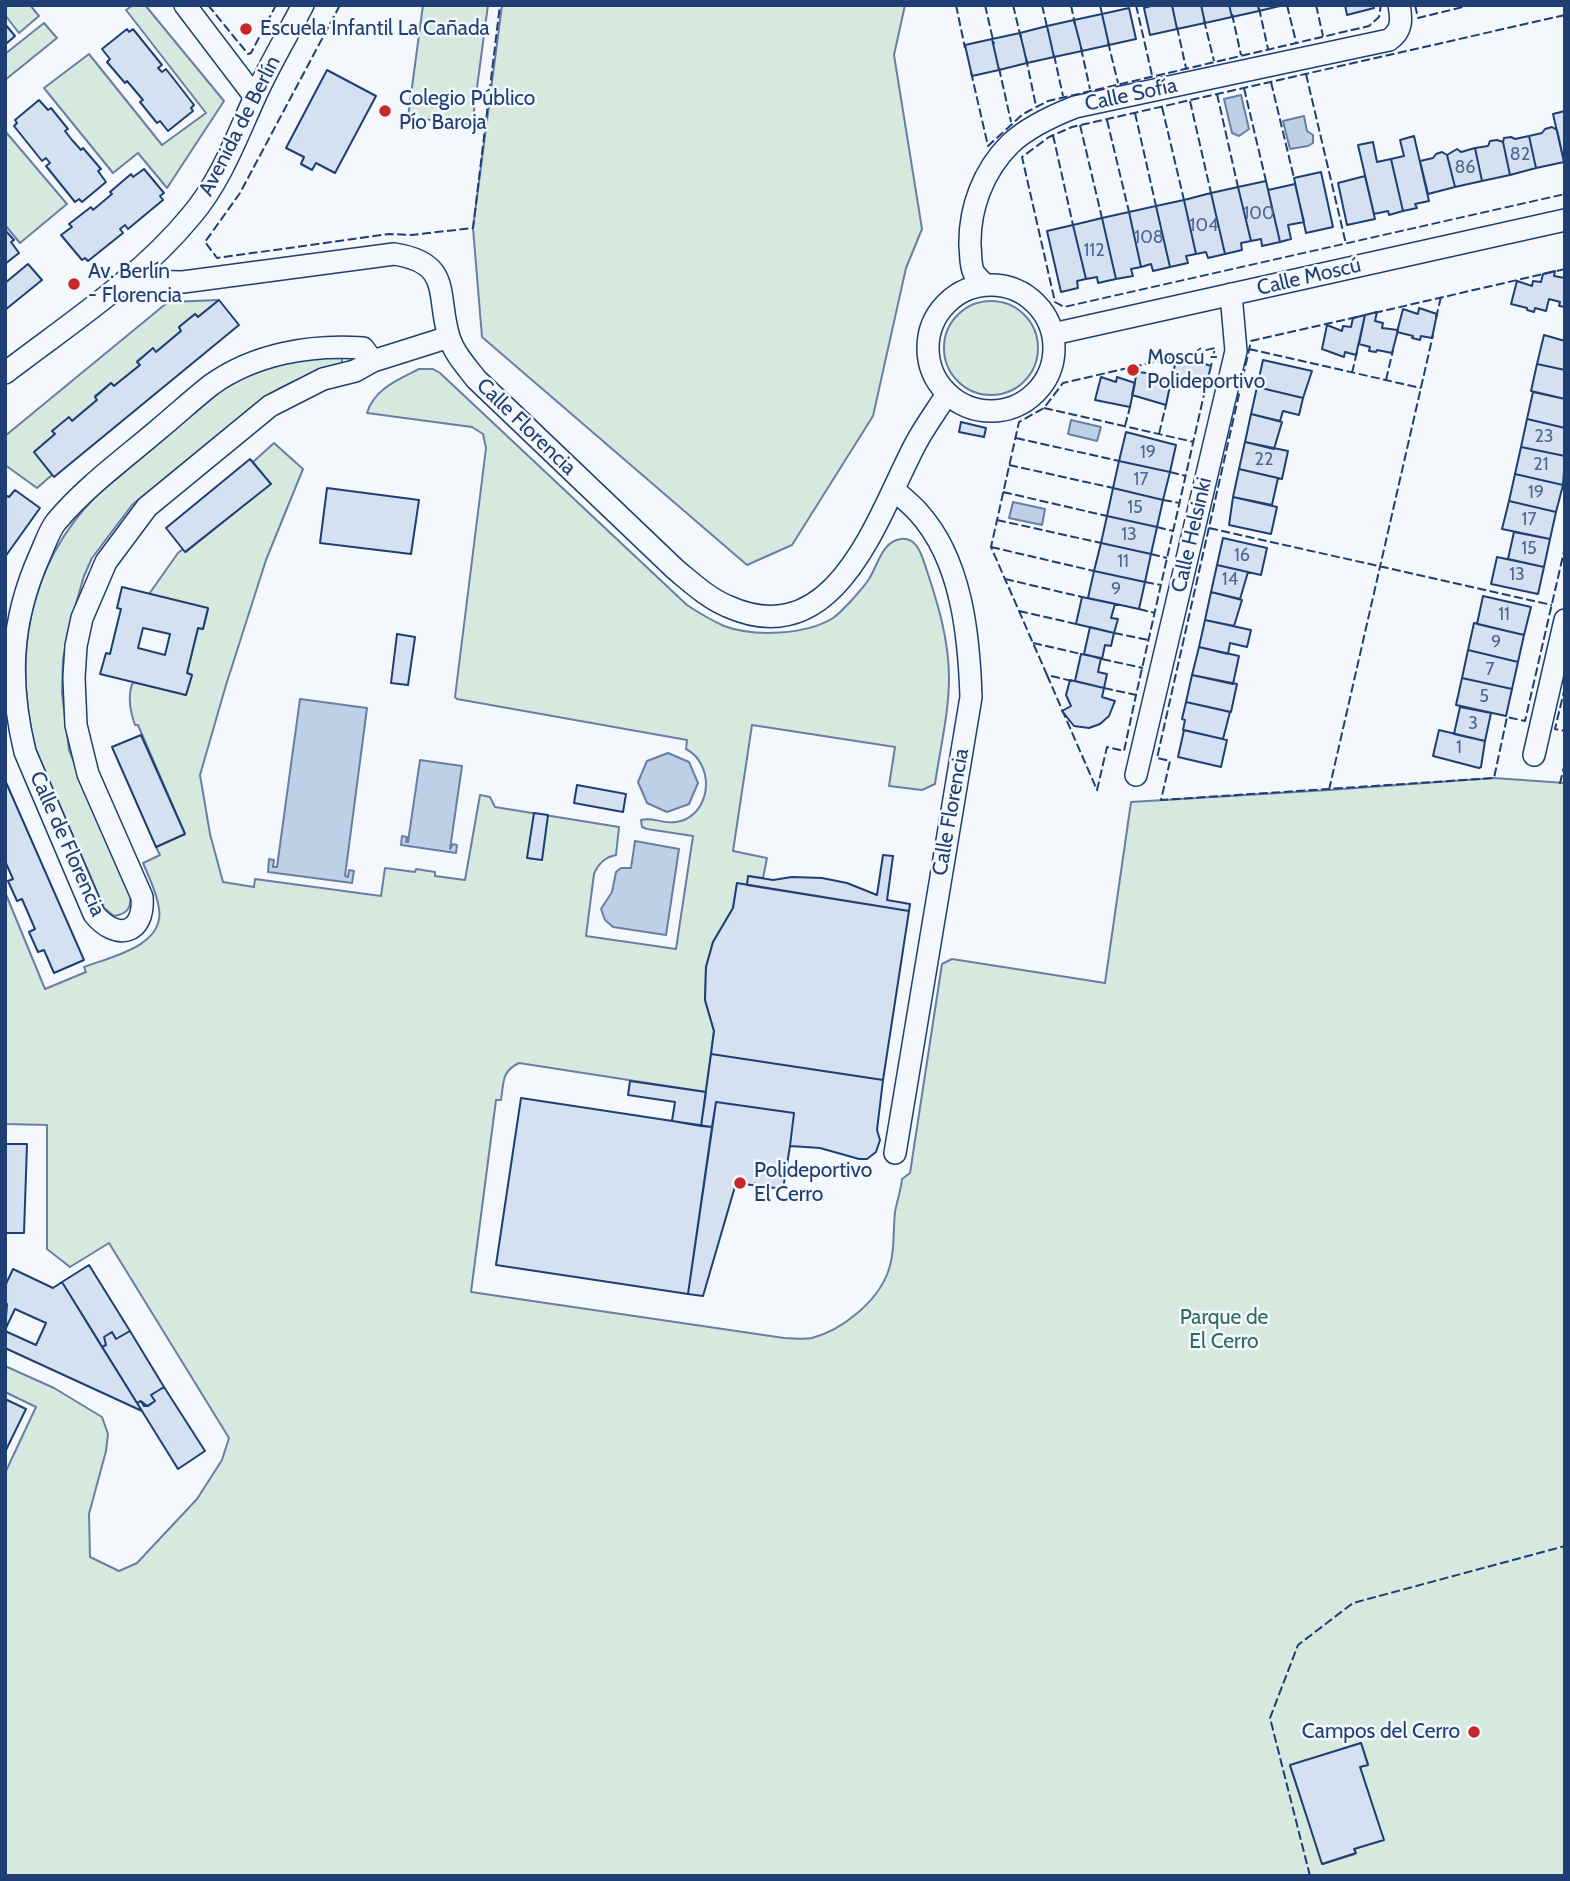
<!DOCTYPE html>
<html>
<head>
<meta charset="utf-8">
<style>
  body { margin:0 }
  #map { position:relative; width:1570px; height:1881px; overflow:hidden; background:#f4f7fb; font-family:Cabin,sans-serif }
  canvas { display:block }
  .frame { position:absolute; inset:0; border:7px solid #1d3f73; pointer-events:none }
</style>
</head>
<body>
<div id="map">
<canvas width="1570" height="1881"></canvas>
<div class="frame"></div>
</div>
<script>
const context = document.querySelector('canvas').getContext('2d');
context.lineJoin = 'round';
function fillPath(path, color) {
  context.fillStyle = color;
  context.fill(path, 'evenodd');
}
function strokePath(path, color, width, dash) {
  context.strokeStyle = color;
  context.lineWidth = width;
  context.lineCap = dash ? 'butt' : 'round';
  context.setLineDash(dash || []);
  context.stroke(path);
}
function label(font, color, halo, rows, align = 'center') {
  context.font = font + ' Cabin,sans-serif';
  context.lineWidth = 5;
  context.setLineDash([]);
  context.textBaseline = 'middle';
  context.strokeStyle = halo;
  context.fillStyle = color;
  for (const [text, x, y, turn = 0] of rows) {
    context.save();
    context.translate(x, y);
    context.rotate((+turn || 0) * Math.PI / 180);
    context.textAlign = isNaN(turn) ? turn : align;
    if (halo) context.strokeText(text, 0, 0);
    context.fillText(text, 0, 0);
    context.restore();
  }
}
const green = new Path2D(`
  M5 5H30L39 16 19 33 5 15Z
  M133 5H145L224 101 167 188 138 153 113 173 44 88 89 54 162 145 206 113 126 10Z
  M423 5H488L472 125 408 117Z
  M502 5H905L894 55 922 229 906 268 873 416 792 545 747 565 482 337 473 228Z
  M44 23 57 38 5 80V54Z
  M5 131 67 204 20 243 5 225Z
  M219 300 198 317 195 314 179 327 181 331 156 352 153 349 137 361 140 365 114 386 111 383 95 396 97 400 72 421 69 418 53 431 55 434 34 452 52 475 37 488 5 465V436L168 302Z
  M944 348a47 47 0 1 1 94 0a47 47 0 1 1-94 0Z
  M342 356V365C313 373 287 382 262 399L132 505 92 558 84 576 68 631 63 660 62 693 69 750 130 893C132 907 128 914 114 916L104 908 36 750C12 657 28 566 96 496L229 384 281 362Z
  M419 369H433L440 373 687 605C699 613 711 620 724 626 754 637 806 635 833 618 843 611 863 588 869 579 878 565 882 541 901 539 918 537 922 557 926 568 938 604 949 640 949 678 949 713 940 749 935 784L922 790 889 786 895 747 752 725 733 851 767 858 763 878 749 876 747 885 737 884 733 908 713 942 706 967 705 1000 714 1031 706 1092 519 1063C501 1072 504 1082 501 1100H496L471 1292 784 1338C793 1338 803 1340 812 1338 842 1330 877 1302 888 1272 895 1253 893 1231 895 1212 897 1201 901 1190 902 1179L910 1173 942 964 952 959 1105 983 1131 802 1329 790 1494 778 1565 783V1876H5V1473L36 1407 5 1392V1366L54 1388 102 1417 108 1434 106 1451 89 1514 90 1557 119 1571 137 1563 197 1499 222 1460 229 1438 109 1243 70 1267 47 1249V1125L5 1124V892L45 989 86 972 84 967C110 957 165 946 159 909 157 893 149 877 143 863L160 855 156 847 185 834 138 725H135C130 711 127 696 133 682L186 695 192 675 187 673 198 628 203 629 208 609 149 594 178 553 183 549 186 552 270 484 253 462 274 443 303 469 266 560 226 685 200 775 210 834 223 882 254 887 255 879 381 896 385 868 415 872 416 869 435 872V876L465 880 480 795 490 797 495 807 619 827 616 855C605 857 598 864 594 874L586 936 676 949 693 836 647 829 642 827 641 820C655 816 665 827 684 820 713 807 713 763 686 749L687 740 457 699 455 697 486 448 483 434 472 427 367 413C374 389 398 380 419 369ZM1361 1743 1368 1764 1360 1767 1383 1839 1354 1849 1355 1854 1323 1864 1290 1766Z`);
const water = new Path2D(`
  M1241 95 1249 129 1239 136 1232 133 1224 99Z
  M1304 116 1307 131 1313 135V143L1308 146 1290 149 1283 121Z
  M1071 420 1101 427 1097 441 1068 434Z
  M1013 502 1045 509 1042 525 1009 518Z
  M300 699 367 708 345 876 348 877 349 870 354 871 352 883 268 872 269 859 274 860 273 867H277Z
  M668 753 689 762 698 783 689 804 667 812 647 803 638 782 647 761Z
  M420 760 462 766 450 849 453 844 457 845 456 853 401 845 402 836 407 837 406 842H408Z
  M635 841 679 849 666 935 613 927 605 920 601 909 612 892 616 872 621 868H631Z`);
const building = new Path2D(`
  M1154 5H1172L1177 29 1150 35 1144 8Z
  M1172 5H1201L1205 23 1177 29Z
  M1201 5H1229L1232 17 1205 23Z
  M1229 5H1258L1259 11 1232 17Z
  M1258 5H1284L1259 11Z
  M1345 5H1373L1374 8 1347 15Z
  M1129 8 1136 39 1109 45 1102 14Z
  M1102 14 1109 45 1082 51 1074 20Z
  M1074 20 1082 51 1054 57 1047 26Z
  M5 24 15 36 7 43 5 41Z
  M1047 26 1054 57 1027 63 1020 33Z
  M127 29 129 32 133 29 162 65 158 68 162 72 166 69 194 105 191 108 193 111 168 131 160 121 157 123 140 102 143 100 127 81 125 83 107 62 110 59 102 49Z
  M1020 33 1027 63 999 70 992 39Z
  M992 39 999 70 972 76 965 45Z
  M327 70 376 96 335 173 316 163 312 170 301 164 304 157 286 148Z
  M39 100 48 110 51 108 68 129 65 131 72 140 81 150 83 148 101 169 98 171 106 182 82 202 79 199 75 202 46 166 50 163 46 158 42 161 14 126 17 123 15 120Z
  M1565 111V162H1564L1553 114Z
  M1552 127 1557 130 1564 162 1536 168 1529 136 1542 133 1545 129Z
  M1414 136 1429 201 1415 204 1417 208 1403 211 1391 159 1404 156 1400 140Z
  M1529 136 1536 168 1510 175 1503 142 1504 138 1511 137 1515 139Z
  M1497 140 1503 142 1510 175 1482 181 1475 148 1488 146 1490 141Z
  M1373 142 1377 162 1391 159 1403 211 1389 215 1388 211 1374 214 1358 145Z
  M1475 148 1482 181 1455 187 1447 155 1457 149 1461 152Z
  M1442 152 1447 155 1455 187 1428 194 1420 161 1433 158 1436 154Z
  M144 169 164 193 160 196 163 200 128 229 125 225 120 229 123 233 88 261 85 258 82 260 61 235 72 227 69 224 91 207 93 210 112 194 110 192 131 174 133 177Z
  M1321 172 1333 227 1306 233 1294 178Z
  M1365 176 1375 219 1347 225 1338 183Z
  M1266 181 1280 242 1262 246 1261 239 1251 241 1238 187Z
  M1295 184 1304 222 1288 225 1291 239 1280 242 1268 190Z
  M1238 187 1251 241 1241 243 1242 250 1225 254 1211 193Z
  M1211 193 1225 254 1208 258 1206 252 1196 254 1184 200Z
  M1184 200 1196 254 1186 256 1188 263 1170 267 1156 206Z
  M1156 206 1170 267 1153 271 1151 264 1141 267 1129 212Z
  M1129 212 1141 267 1131 269 1133 276 1116 279 1102 218Z
  M1102 218 1116 279 1098 283 1097 277 1086 279 1073 225Z
  M1073 225 1086 279 1077 281 1078 288 1061 292 1047 231Z
  M5 230 14 240 11 242 19 253 5 264Z
  M28 264 42 280 5 310V283Z
  M1555 271 1554 276 1565 278V307L1559 306 1560 302 1549 299 1546 311 1535 308 1534 312 1527 310V308L1511 304 1517 281 1532 286 1533 281 1541 282 1543 274Z
  M219 300 239 325 54 477 34 452 55 434 52 431 69 417 72 421 97 400 95 397 111 383 114 386 140 365 137 362 153 348 156 352 181 331 179 327 195 314 198 317Z
  M1419 308 1437 314 1432 338 1421 336 1420 340 1412 338 1413 336 1397 332 1403 309 1418 314Z
  M1377 312 1375 321 1383 323 1382 328 1398 330 1392 353 1377 350 1376 352 1369 351 1370 347 1359 344 1365 315Z
  M1365 315 1356 355 1345 352 1344 357 1322 349 1327 325 1342 331 1343 326 1351 327 1353 318Z
  M1544 335 1565 341V370L1537 364Z
  M1176 360 1192 365 1193 360 1211 366 1205 390 1171 383Z
  M1263 360 1312 371 1303 398 1257 387Z
  M1537 364 1565 370V399L1531 391Z
  M1137 372 1157 374 1155 380 1171 381 1166 405 1132 395Z
  M1101 377 1116 382 1117 377 1135 383 1130 407 1095 400Z
  M1257 387 1303 398 1299 415 1283 411 1280 421 1251 414Z
  M1533 392 1565 399V428L1527 419Z
  M1251 414 1282 422 1274 449 1245 442Z
  M1527 419 1565 428V456L1521 447Z
  M961 422 986 428 984 437 959 432Z
  M1126 432 1176 445 1170 472 1119 461Z
  M1245 442 1288 451 1282 479 1239 469Z
  M1521 447 1565 456 1563 485 1515 474Z
  M250 459 271 484 185 552 166 528Z
  M1119 461 1170 472 1163 500 1113 488Z
  M1239 469 1278 478 1272 505 1233 497Z
  M1515 474 1563 485 1556 512 1509 501Z
  M327 488 419 500 411 554 320 543Z
  M1113 488 1163 500 1157 527 1107 516Z
  M15 490 40 508 5 557V495L9 497Z
  M1233 497 1277 507 1271 534 1229 525Z
  M1509 501 1556 512 1550 539 1502 529Z
  M1107 516 1157 527 1151 554 1101 543Z
  M1514 532 1550 539 1544 567 1508 559Z
  M1223 538 1267 548 1261 575 1217 565Z
  M1101 543 1151 554 1145 582 1094 571Z
  M1497 557 1544 567 1538 594 1491 584Z
  M1217 565 1248 572 1240 599 1211 592Z
  M1094 571 1145 582 1139 609 1088 598Z
  M122 587 208 608 203 629 198 628 187 673 192 675 186 695 100 674 106 653 110 654 115 633 121 609 117 608ZM143 628 170 634 165 655 138 648Z
  M1211 592 1242 600 1234 626 1205 620Z
  M1483 596 1531 607 1524 635 1477 624Z
  M1082 597 1115 604 1111 618 1118 619 1114 633 1076 624Z
  M1205 620 1251 630 1247 647 1230 643 1228 654 1199 647Z
  M1474 623 1524 635 1518 662 1468 650Z
  M1090 627 1114 633 1111 646 1105 645 1102 659 1084 654Z
  M397 634 415 637 408 685 391 683Z
  M1199 647 1239 656 1233 684 1192 675Z
  M1468 650 1518 662 1512 689 1462 678Z
  M1081 654 1101 658 1098 672 1107 674 1104 688 1075 681Z
  M1192 675 1237 684 1231 712 1186 702Z
  M1462 678 1512 689 1506 716 1456 705Z
  M1070 680 1104 688 1102 697 1115 701 1109 716 1100 724 1089 728 1074 726 1062 711 1071 706 1066 695Z
  M1186 702 1230 712 1223 739 1183 730 1185 720 1182 719Z
  M1460 707 1491 713 1485 741 1454 734Z
  M1184 730 1227 740 1221 767 1178 757Z
  M1439 730 1485 741 1481 767 1479 768 1433 756Z
  M141 735 185 834 156 847 112 747Z
  M5 780 84 960 54 973 44 950 38 952 29 932 35 929 22 899 17 901 8 881 13 879 5 861Z
  M577 785 626 794 623 812 574 803Z
  M534 813 548 815 542 860 527 858Z
  M883 855 893 856 887 900 910 904 909 911 747 885 748 876 773 880 792 877 822 878 847 883 877 895Z
  M737 883 909 911 883 1080 711 1054 714 1031 705 1000 706 967 713 942 733 908Z
  M711 1054 883 1080 877 1130 880 1140 876 1152 867 1159H859L820 1148 790 1146 794 1113 716 1102 712 1127 701 1126Z
  M630 1081 706 1092 701 1126 672 1121 675 1102 628 1095Z
  M521 1098 712 1127 688 1294 496 1265Z
  M716 1102 794 1113 790 1146 783 1189 736 1183 703 1296 688 1294Z
  M5 1144H27L24 1233H5Z
  M89 1265 130 1331 116 1339 112 1332 104 1337 106 1345 102 1347 62 1282Z
  M13 1269 53 1288 62 1282 142 1411 5 1348V1331L36 1345 46 1323 15 1309 5 1330 7 1304 5 1303V1286Z
  M130 1331 164 1387 151 1395 155 1401 147 1406 141 1401 137 1403 102 1347 106 1345 104 1337 112 1332 116 1339Z
  M164 1387 205 1451 178 1469 137 1403 141 1401 144 1406H148L155 1401 151 1395Z
  M5 1399 26 1409 5 1452Z
  M1361 1743 1368 1765 1360 1767 1384 1840 1354 1849 1356 1853 1322 1864 1290 1765Z`);
const minor = new Path2D(`
  M185 5 255 97
  M125 281 183 282 394 254C453 263 436 295 449 337 454 353 466 366 476 379L675 569C692 583 708 598 727 606 837 656 878 514 916 443 925 426 937 410 947 394
  M985 285C981 281 977 277 974 273 970 266 971 254 970 246 969 209 983 171 1010 144 1028 127 1052 116 1075 107L1389 40C1402 31 1402 20 1399 5
  M928 348a63 63 0 1 1 126 0a63 63 0 1 1-126 0Z
  M1053 334 1565 220
  M373 361 363 348C311 344 254 354 211 385 193 399 176 415 159 429 124 459 85 487 56 522 49 531 45 544 40 555 10 622 8 681 25 752L94 914C116 941 145 935 142 897L88 774 76 725 74 678 76 646 82 618 106 562 147 507 270 406 323 379 355 371 373 361 449 337
  M5 373C69 324 140 278 191 216 220 182 236 139 254 99 268 67 287 36 303 5
  M894 490C902 497 911 504 918 512 962 560 969 636 971 697L895 1153
  M1534 755 1565 620
  M1136 775 1236 351 1231 294`);
const fence = new Path2D(`
  M208 5 248 54 251 53 276 5
  M340 5 240 193 205 242 217 258 389 234 411 235 473 228 500 5
  M956 5 965 48
  M985 5 994 44
  M1013 5 1021 38
  M1042 5 1048 31
  M1071 5 1075 25
  M1100 5 1103 18
  M1136 5 1152 75
  M1287 5 1296 42
  M1316 5 1323 36
  M1415 5 1418 18 1471 5
  M1259 8 1268 49
  M1232 14 1241 55
  M1565 15 1072 127 1049 137 1022 157 1055 302 1064 307 1565 194
  M1204 20 1214 61
  M1177 27 1186 68
  M1108 42 1118 83
  M1081 48 1090 89
  M1054 55 1063 96
  M1026 58 1036 106
  M999 68 1011 122
  M971 72 988 146 1023 114 1048 101 1369 26 1379 17 1381 5
  M1306 74 1346 244
  M1271 82 1294 178
  M1244 88 1266 181
  M1217 94 1238 187
  M1190 101 1211 193
  M1162 107 1184 200
  M1135 113 1156 206
  M1107 120 1129 212
  M1080 125 1102 218
  M1053 135 1073 225
  M1374 313 1565 269
  M1357 317 1251 341 1157 758 1170 761 1161 800 1494 778 1507 717 1525 721 1565 547
  M1436 318 1441 297
  M1249 349 1421 388
  M1352 373 1357 352
  M1386 380 1393 350
  M1044 408 1194 442
  M1125 426 1130 407
  M1159 434 1166 405
  M1016 438 1119 461
  M1009 465 1113 488
  M1170 472 1186 476
  M1003 492 1107 516
  M1163 500 1180 503
  M997 520 1101 543
  M1157 527 1173 531
  M1209 528 1552 605
  M991 547 1094 571
  M1151 554 1167 558
  M1005 579 1082 597
  M1145 582 1161 585
  M1139 609 1155 613
  M1019 611 1076 624
  M1114 633 1149 640
  M1033 643 1081 654
  M1102 659 1143 668
  M1047 675 1097 790 1107 747 1124 751 1136 695
  M1072 681 1047 675 991 547 1019 422 1044 408 1063 383 1215 348 1211 366
  M1565 687 1555 729 1565 731
  M1104 688 1136 695 1205 390
  M1565 763 1560 783H1565
  M1329 790 1433 335
  M1310 1876 1270 1718 1298 1645 1353 1603 1565 1546`);
const markers = [
  [246,29,7,"#c62828"],
  [385,111,7,"#c62828"],
  [74,284,7,"#c62828"],
  [1133,370,7,"#c62828"],
  [740,1183,7,"#c62828"],
  [1474,1732,7,"#c62828"]
];
const numberNames = [
  ["82",1520,155],
  ["86",1465,168],
  ["100",1259,214],
  ["104",1204,226],
  ["108",1149,238],
  ["112",1094,251],
  ["23",1544,437],
  ["19",1148,453],
  ["22",1264,460],
  ["21",1541,465],
  ["17",1141,480],
  ["19",1536,493],
  ["15",1135,508],
  ["17",1529,520],
  ["13",1129,535],
  ["15",1529,549],
  ["16",1242,556],
  ["11",1123,562],
  ["13",1517,575],
  ["14",1230,580],
  ["9",1116,590],
  ["11",1504,615],
  ["9",1496,643],
  ["7",1490,670],
  ["5",1484,697],
  ["3",1473,724],
  ["1",1459,748]
];
const poiNames = [
  ["Escuela Infantil La Cañada",260,29],
  ["Colegio Público",399,99],
  ["Pío Baroja",399,123],
  ["Av. Berlín",88,272],
  ["- Florencia",88,296],
  ["Moscú -",1147,358],
  ["Polideportivo",1147,382],
  ["Polideportivo",754,1171],
  ["El Cerro",754,1195],
  ["Campos del Cerro",1460,1732,"right"]
];
const streetNames = [
  ["Calle Sofía",1131,95,-12],
  ["Avenida de Berlín",240,126,-63],
  ["Calle Moscú",1309,277,-13],
  ["Calle Florencia",526,427,44],
  ["Calle Helsinki",1192,535,-77],
  ["Calle Florencia",951,812,-80],
  ["Calle de Florencia",67,844,66]
];
const parkNames = [
  ["Parque de",1224,1318],
  ["El Cerro",1224,1342]
];
fillPath(green, '#d7e8df');
strokePath(green, '#687fa3', 2);
fillPath(water, '#bed0e5');
strokePath(water, '#687fa3', 2);
fillPath(building, '#d5e0f0');
strokePath(building, '#1d3f73', 2);
strokePath(minor, '#1d3f73', 24);
strokePath(minor, '#f4f7fb', 21);
strokePath(fence, '#1d3f73', 2, [9, 3.5]);
for (const [x, y, r, color] of markers) {
  const dot = new Path2D();
  dot.arc(x, y, r, 0, 2 * Math.PI);
  context.fillStyle = color;
  context.fill(dot);
  strokePath(dot, '#f4f7fb', 2.5);
}
label('18px', '#4b6792', null, numberNames);
label('21px', '#1d3f73', '#f4f7fb', poiNames, 'left');
label('21px', '#1d3f73', '#f4f7fb', streetNames);
label('21px', '#2c6c60', '#f4f7fb', parkNames);
</script>
</body>
</html>
